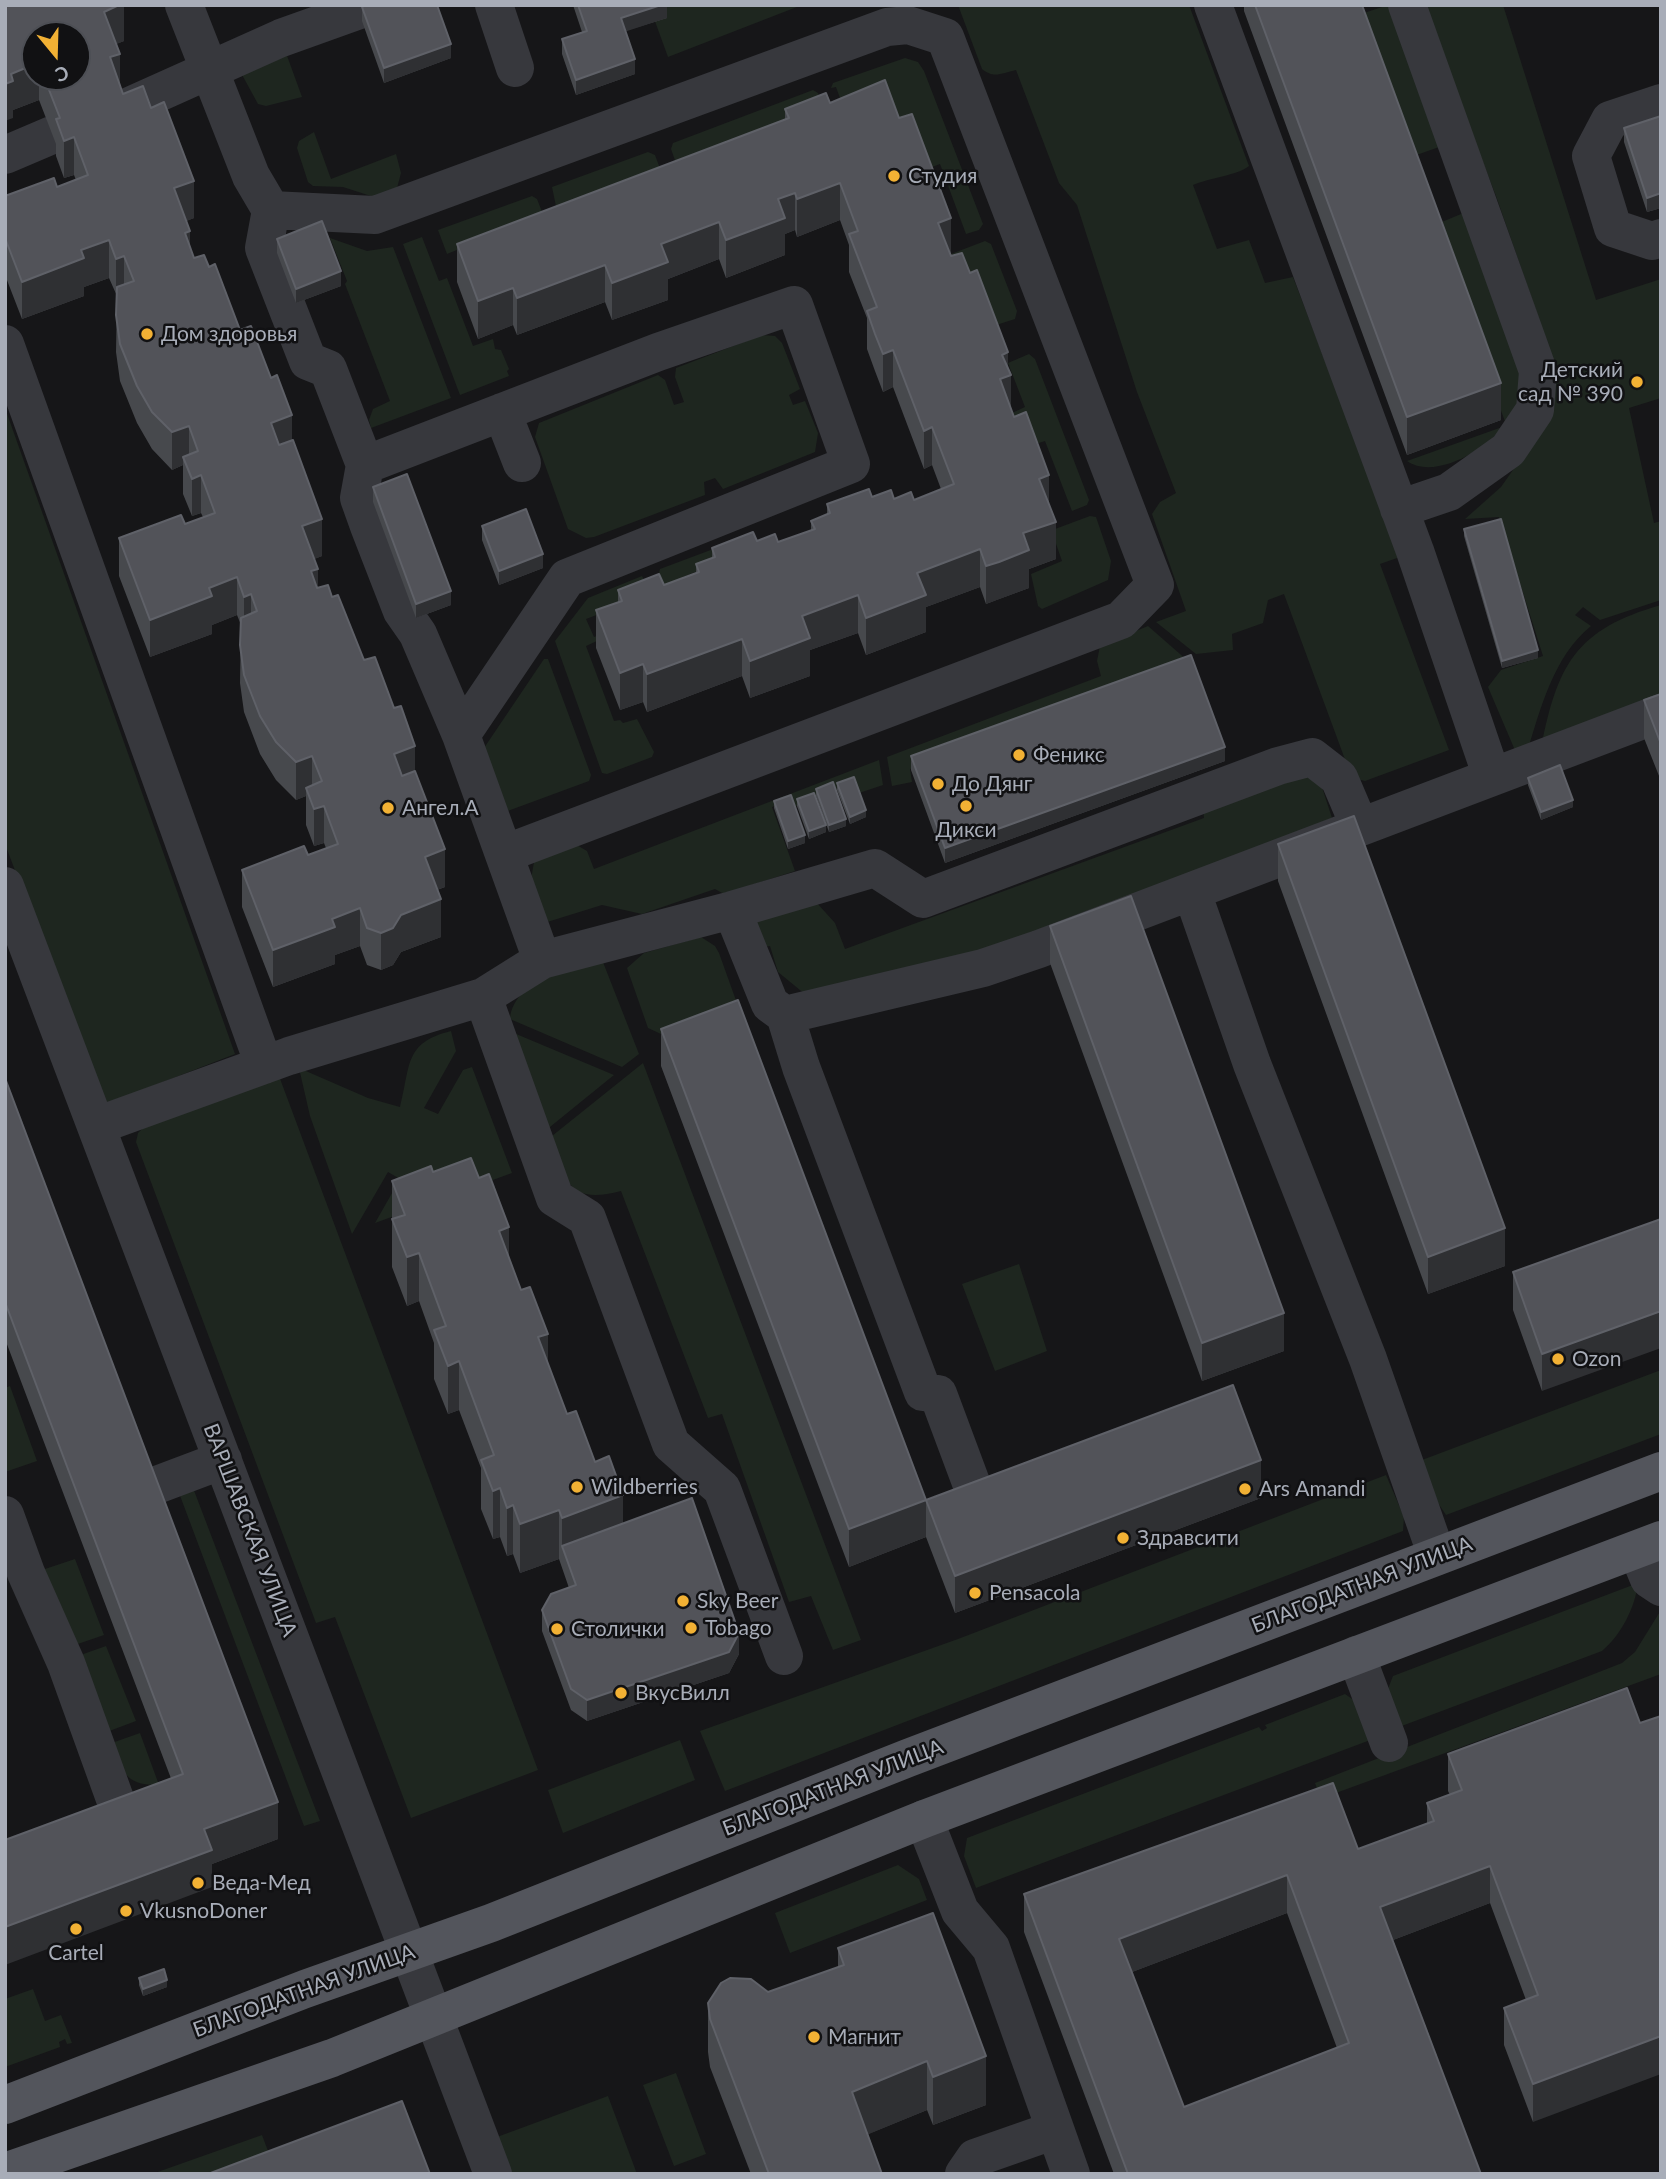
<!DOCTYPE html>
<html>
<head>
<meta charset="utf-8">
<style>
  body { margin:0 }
  #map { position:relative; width:1666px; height:2179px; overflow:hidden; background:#161618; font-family:Lato,sans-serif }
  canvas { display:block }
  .frame { position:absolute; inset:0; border:7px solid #a8adb8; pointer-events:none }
  .north { position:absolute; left:21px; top:21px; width:70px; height:70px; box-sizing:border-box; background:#111113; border:2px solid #4d4f55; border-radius:50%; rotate:161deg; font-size:19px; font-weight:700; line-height:28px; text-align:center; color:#a8adb8 }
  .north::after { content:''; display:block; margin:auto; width:24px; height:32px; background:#f2b134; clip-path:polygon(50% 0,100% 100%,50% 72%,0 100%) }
</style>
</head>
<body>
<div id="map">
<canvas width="1666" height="2179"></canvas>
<div class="frame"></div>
<div class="north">С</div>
</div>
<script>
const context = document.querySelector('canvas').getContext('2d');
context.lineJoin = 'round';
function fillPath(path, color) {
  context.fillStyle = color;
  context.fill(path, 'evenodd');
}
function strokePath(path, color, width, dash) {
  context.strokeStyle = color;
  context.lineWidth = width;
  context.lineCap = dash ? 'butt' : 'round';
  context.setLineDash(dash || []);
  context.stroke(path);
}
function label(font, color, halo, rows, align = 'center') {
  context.font = font + ' Lato,sans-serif';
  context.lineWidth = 5;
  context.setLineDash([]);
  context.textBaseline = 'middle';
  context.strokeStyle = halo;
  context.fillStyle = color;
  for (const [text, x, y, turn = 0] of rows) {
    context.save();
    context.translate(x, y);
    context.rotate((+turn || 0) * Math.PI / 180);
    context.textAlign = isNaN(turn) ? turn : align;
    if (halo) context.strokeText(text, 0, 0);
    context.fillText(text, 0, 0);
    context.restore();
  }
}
const green = new Path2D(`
  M666 5H802L668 57 652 13Z
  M958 5H1189L1249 166C1239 175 1209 178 1193 185L1217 249 1249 240 1265 283 1293 277 1400 557 1380 564 1449 750 1365 781 1357 779 1350 773 1284 594 1268 600 1263 623 1232 634 1233 650 1196 654 1156 622 1186 611 1152 514 1160 502 1176 493 1137 392 1077 205 1059 183 1016 70C1002 73 994 79 982 69Z
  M1388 5 1442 146 1408 158 1355 16Z
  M1422 5H1503L1596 300 1661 279V398L1629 408 1654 523 1661 521V600L1600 620 1583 607 1575 615 1591 626C1553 657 1541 708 1527 752L1517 755 1488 687 1501 670 1543 656 1499 517 1465 519 1501 487 1527 450 1541 325 1496 196Z
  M286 53 302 97 266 106 258 104 240 71Z
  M905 58 918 62 924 71 983 224 979 230 966 234 940 164 924 170 845 126 835 101 840 98 836 87 831 88 833 83Z
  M813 90 818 93 828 122 677 166 671 149 673 143Z
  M314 132 331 179 396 154 401 173 397 188 374 197 343 187 313 186 308 182 297 148 299 141Z
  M648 152 655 155 669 193 557 211 552 187Z
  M532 196 537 199 550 232 513 227 447 254 438 230Z
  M1466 212 1526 376 1521 401 1506 424 1432 226Z
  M422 237 439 281 447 278 473 346 493 339 495 349 501 350 509 369 507 371 509 376 460 395 403 244Z
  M330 238 367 251 393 247 451 398 371 428 369 420 373 409 390 401 345 284 347 281Z
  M985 241 991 244 1017 311 1015 319 993 326 965 288 951 254Z
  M762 335 775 336 782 343 800 389 789 395 793 405 805 401 818 433 815 452 723 489 715 478 704 482 705 495 594 537 586 538 568 529 535 437 539 423 658 375 665 380 674 405 684 402 675 377 676 368Z
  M1029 354 1035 359 1089 500 1087 505 1072 511 1045 441 1026 447 1012 413 1025 407 1008 363Z
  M5 408 235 1054 104 1105 5 844Z
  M1505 426C1488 448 1435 481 1407 461Z
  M1090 516 1096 517 1111 561 1108 580 1042 609 1038 606 1031 574 1062 561 1054 538 1055 529Z
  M740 539 747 551 683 577 690 599 674 607 658 576 660 569Z
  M642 576 652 594 586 619 594 637 609 631 610 635 586 646 614 721 620 720 623 723 637 719 654 752 652 757 607 774 602 773 555 641 588 598Z
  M1661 605V703L1541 749C1557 665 1576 629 1661 605Z
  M1148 626 1188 661 1187 668 910 769 912 782 892 786 887 757 1101 676 1097 661 1100 646Z
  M544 659H548L591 775 589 781 505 812 484 748Z
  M879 760 883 785 859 793 854 782 794 807 791 800 772 807 795 871 724 894 715 889 642 914 602 905 544 923 530 885 534 862 575 844 587 851 594 869Z
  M1293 770 1319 778 1332 818 1050 934 806 995 778 972 770 946 764 947 755 919 816 902 835 923 845 949 1204 818 1203 806Z
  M701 937 715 946 719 953 738 1006 661 1034 648 1028 627 968 644 953Z
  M601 957 639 1054 622 1067 510 1019C514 979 569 970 601 957Z
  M451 1031 456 1051 424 1108 438 1114 463 1070 472 1067 512 1173 375 1223 400 1179 388 1172 352 1234 310 1116 299 1068 368 1098 400 1107C411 1064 404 1043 451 1031Z
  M509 1031 614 1075 545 1131Z
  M643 1063 861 1640 833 1650 811 1596 789 1602 722 1414 708 1418 621 1191C570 1205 566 1182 547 1140Z
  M279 1076 538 1770 411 1818 335 1617 316 1623 136 1142 138 1133 145 1126Z
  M1019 1264 1047 1351 995 1371 962 1284Z
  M1661 1370V1434L1446 1515 1438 1503 1422 1460Z
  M10 1386 37 1461 5 1472V1388Z
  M1386 1475 1404 1517 1403 1531 725 1791 700 1731 958 1639Z
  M190 1480 320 1821 304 1826 176 1485Z
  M75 1559 104 1635 72 1646 42 1570Z
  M1638 1583C1635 1608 1621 1635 1602 1651L1399 1727 1386 1694 1393 1676Z
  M1661 1610V1674L1325 1797 1329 1822 1315 1783 1622 1663 1635 1652Z
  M106 1646 136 1721 104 1733 75 1657Z
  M1345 1694 1358 1703 1373 1739 976 1888 964 1856 967 1838 1259 1727 1262 1731 1267 1728 1265 1725Z
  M140 1733 159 1785C125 1786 123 1771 109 1744Z
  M680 1740 695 1780 563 1833 548 1790Z
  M898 1865 919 1879 927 1900 790 1953 775 1913Z
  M33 1989 45 2021 61 2015 72 2043 67 2044 65 2039 59 2042 60 2047 5 2067V1999Z
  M676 2073 706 2154 674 2166 643 2085Z
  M608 2096 637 2174H511L497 2137Z
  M262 2135 271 2159 233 2174H152Z`);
const minor = new Path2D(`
  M184 5 251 176 271 210 264 248 308 361 328 369 365 465 359 498 369 526 402 611 418 634 461 735 542 960
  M494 5 515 68
  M1213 5 1415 551 1492 777
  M1661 103 1610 120 1591 156 1613 228 1652 241 1661 238
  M116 112 281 38 373 5
  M5 155 52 135
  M271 210 375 215 887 27 908 25 945 37 1155 585 1121 620 504 854
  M5 344 264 1065
  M502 412 522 463
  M365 465 658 352 794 305 851 464 567 578 461 735
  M1399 509 1449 492 1508 450 1535 410 1538 371 1407 5
  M5 886 493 2174
  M1192 892 1252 1064 1368 1359 1437 1556
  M732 910 875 868 923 899 1278 766 1312 757 1339 778 1359 825
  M483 997 555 1198 587 1218 671 1444 722 1489 784 1656
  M785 1015 801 1067 923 1392 938 1394 976 1496
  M96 1126 289 1056 483 997 542 960 732 910 770 1004 785 1015 983 968 1039 949 1661 713
  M146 1489 223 1460
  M5 1515 26 1573 66 1663 123 1821
  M1637 1550 1649 1579 1661 1587
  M1356 1655 1389 1743
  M924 1819 960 1911 991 1948 1071 2174
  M964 2174 975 2158 1055 2130`);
const major = new Path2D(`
  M5 2105 305 1989 491 1923 908 1758 1661 1471
  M5 2172 332 2058 924 1819 1661 1540`);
const wall = new Path2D(`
  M5 5H124V41L116 44 120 84 123 94 194 218 186 221 190 247 194 258 209 267 292 440 322 556 314 559 318 588 332 597 415 771 445 887 437 890 441 937 401 952 393 965 381 970 367 965 360 946 335 955V964L273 987 242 907V870L308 855 326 848 324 843 314 846 306 825V796L296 800 276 780 260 754 244 712 240 683 241 625 237 615 212 625V634L150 657 119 576V538L185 524 203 517 201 513 192 516 183 494V465L172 470 152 449 137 423 120 381 116 352 117 296 109 278 84 287V296L22 319 5 275V196L57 187 76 180 74 175 64 178 56 156V144L39 100 13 110V118ZM35 35 77 77H35Z
  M573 5H667V18L625 31 635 74 576 95 562 54V39L582 32Z
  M1244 5H1362L1501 420 1407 455 1244 11Z
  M362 7 451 58 384 83 362 21Z
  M830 103 951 255 1008 369 1011 408 1049 504 1056 559 1029 569V588L999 599 986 604 980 587 926 607V632L866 655 858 633 810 650V676L750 698 742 676 647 712 643 702 620 710 596 648V610L618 602V590L664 585 696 573V564L712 558V548L757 541 778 542 811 530V521L827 514V504L872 497 914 500 941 489 932 465 924 469 893 387 883 392 875 371 867 349V318L849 272V245L840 220 797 237 795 230 785 234V255L726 278 719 259 668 279V300L612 320 605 302 517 335 513 325 478 339 457 282V244L785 120V109Z
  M1661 116V208L1647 212 1624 142V128Z
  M277 239 341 286 296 303 277 253Z
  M373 487 451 605 416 618 373 502Z
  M482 526 543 568 499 585 482 540Z
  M1464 529 1538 658 1502 668 1464 536Z
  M1661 694V781L1644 738V700Z
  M911 756 1225 761 945 863 911 770Z
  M1528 778 1573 807 1541 820 1528 785Z
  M837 783 866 817 850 824 837 790Z
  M816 789 846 826 829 832 816 796Z
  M797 799 826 832 809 839 797 806Z
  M774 801 805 843 788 849 774 808Z
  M1278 844 1505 1266 1428 1294 1278 881Z
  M1050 926 1284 1351 1202 1381 1050 963Z
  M661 1029 926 1537 849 1567 661 1066Z
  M5 1078 278 1839 212 1864V1887L5 1339Z
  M433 1172 509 1259 567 1414 595 1462 623 1523 739 1654 729 1673 587 1721 571 1710 542 1631V1610L569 1588 559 1559 520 1573 513 1554 507 1556 500 1537 493 1539 481 1509V1468L459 1410 448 1414 434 1379V1343L419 1301 407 1306 392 1267V1181Z
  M1661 1219 1542 1391 1513 1310V1272Z
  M1261 1498 955 1613 926 1537V1500Z
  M1627 1688 1533 2122 1504 2045V2008L1526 2000 1490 1903 1393 1940 1481 2174H1114L1024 1932V1894L1358 1849 1427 1823V1803L1450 1795 1448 1791V1754ZM1287 1913 1337 2048 1184 2107 1132 1972Z
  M838 1948 986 2105 933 2125 927 2110 868 2134 882 2174H751L710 2067 708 2052V2003L768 1992 838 1967Z
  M139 1978 167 1987 143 1996 139 1985Z`);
const shadedWall = new Path2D(`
  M119 5H124V41L104 49V12Z
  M661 5H667V18L621 33V18Z
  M451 44V58L384 83V68Z
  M120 54V91L110 57Z
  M635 59V74L576 95V80Z
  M35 64V77H39V100L13 110V118L5 121V84L11 74Z
  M74 137V175L64 178V141Z
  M194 181V218L174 226V188Z
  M840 183V220L797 237V199Z
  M795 193V230L785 234V255L726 278V240L778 199Z
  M1661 193V208L1647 212V198Z
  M951 218V255L938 223Z
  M719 222V259L668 279V300L612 320V283L661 244Z
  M190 231V268L185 233Z
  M109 240V278L84 287V296L22 319V282L81 250Z
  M124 256V293L116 297V259Z
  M605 265V302L517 335V298Z
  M341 271V286L296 303V289Z
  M513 288V325L478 339V301Z
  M893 350V387L883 392V354Z
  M1008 352V376L1011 375V413L1000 379 1002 355Z
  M1501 383V420L1407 455V417Z
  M292 415V453L271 461V423Z
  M189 426V463L183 457V465L172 470V432Z
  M932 427V465L924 469V431Z
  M201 475V513L192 516V479Z
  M1049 475V513L1039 479Z
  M322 519V556L302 564V526Z
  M1056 522V559L1029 569V588L986 604V566L1023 533Z
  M980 549V587L926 607V632L866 655V618L917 573Z
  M543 554V568L499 585V571Z
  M318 569V606L311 571Z
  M237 577V615L212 625V634L150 657V620L209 588Z
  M451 591V605L416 618V604Z
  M251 594V632L244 635V597Z
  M858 595V633L810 650V676L750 698V661L802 616Z
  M742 639V676L647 712V674Z
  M1538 650V658L1502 668V661Z
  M643 664V702L620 710V673Z
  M415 746V783L394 792V754Z
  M1225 747V761L945 863V848Z
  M312 756V794L306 788V796L296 800V762Z
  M1573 800V807L1541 820V812Z
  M324 806V843L314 846V809Z
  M866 810V817L850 824V817Z
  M846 819V826L829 832V825Z
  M826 825V832L809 839V831Z
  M805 835V843L788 849V841Z
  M445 849V887L425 894V857Z
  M441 899V937L401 952 393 965 381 970V933L401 915Z
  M360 908V946L335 955V964L273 987V950L332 919Z
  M509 1227V1276L499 1231Z
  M1505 1228V1266L1428 1294V1257Z
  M419 1253V1301L407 1306V1257Z
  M1661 1311V1348L1542 1391V1354Z
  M1284 1313V1351L1202 1381V1343Z
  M548 1334V1382L538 1337Z
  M459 1361V1410L448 1414V1366Z
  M1261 1460V1498L955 1613V1576Z
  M500 1488V1537L493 1539V1491Z
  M623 1495V1544L562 1546V1518Z
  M926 1500V1537L849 1567V1529Z
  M513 1505V1554L507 1556V1508Z
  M559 1510V1559L520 1573V1524Z
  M739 1633V1654L729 1673 587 1721V1700Z
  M278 1802V1839L212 1864V1887L5 1965V1927L204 1829Z
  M1490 1866V1903L1380 1945V1907Z
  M1287 1875V1913L1119 1977V1939Z
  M167 1980V1987L143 1996V1989Z
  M1661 2036V2074L1533 2122V2084Z
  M986 2056V2105L933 2125V2077Z
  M927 2061V2110L852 2141V2092Z`);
const building = new Path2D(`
  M5 5H119L104 12 120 54 110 57 123 94 143 86 151 108 164 102 194 181 174 188 190 231 185 233 194 258 204 255 209 267 215 264 240 330 251 326 271 378 277 375 292 415 271 423 279 445 293 440 322 519 302 526 318 569 311 571 317 588 328 585 332 597 338 595 364 660 375 657 394 708 401 706 415 746 394 754 402 776 415 771 445 849 425 857 441 899 401 915 393 928 381 933 367 928 360 908 332 919 335 927 273 950 242 870 304 846 308 855 338 844 324 806 314 809 306 788 322 781 312 756 296 762 276 742 260 716 244 675 240 645 241 618 257 611 251 594 244 597 237 577 209 588 212 596 150 620 119 538 181 515 185 524 215 513 201 475 192 479 183 457 198 451 189 426 172 432 152 412 137 386 120 344 116 315 117 287 134 281 124 256 116 259 109 240 81 250 84 258 22 282 5 238V196L54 178 57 187 88 175 74 137 64 141 56 119 60 118 44 77H77V35H35V64L11 74 13 81 5 84Z
  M366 5H437L451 44 384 68 362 7Z
  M578 5H661L621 18 635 59 576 80 562 39 587 31Z
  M1255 5H1362L1501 383 1407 417Z
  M885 80 899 118 912 114 951 218 938 223 951 256 962 253 970 273 977 270 1008 352 1002 355 1011 375 1000 379 1014 417 1026 412 1049 475 1039 479 1056 522 1023 533 1029 550 999 562 986 566 980 549 917 573 926 595 866 618 858 595 802 616 810 638 750 661 742 639 647 674 643 664 620 673 596 610 622 601 618 590 659 574 664 585 699 572 696 564 715 557 712 548 753 532 757 541 775 534 778 542 815 529 811 521 830 513 827 504 869 489 872 497 891 490 894 499 911 492 914 500 954 484 932 427 924 431 893 350 883 354 875 334 867 311 877 307 849 234 858 231 840 183 797 199 795 193 778 199 785 218 726 240 719 222 661 244 668 262 612 283 605 265 517 298 513 288 478 301 457 244 789 118 785 109 826 93 830 103Z
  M1661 116V193L1647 198 1624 128Z
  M322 221 341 271 296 289 277 239Z
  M407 474 451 591 416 604 373 487Z
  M526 509 543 554 499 571 482 526Z
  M1501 519 1538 650 1502 661 1464 529Z
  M1191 655 1225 747 945 848 911 756Z
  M1661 694V744L1644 700Z
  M1560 765 1573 800 1541 812 1528 778Z
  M854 777 866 810 850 817 837 783Z
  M833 782 846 819 829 825 816 789Z
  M814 793 826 825 809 831 797 799Z
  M791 795 805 835 788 841 774 801Z
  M1354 816 1505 1228 1428 1257 1278 844Z
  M1131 896 1284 1313 1202 1343 1050 926Z
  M738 1000 926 1500 849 1529 661 1029Z
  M5 1078 278 1802 204 1829 212 1850 5 1927V1840L183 1774 5 1302Z
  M471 1158 479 1178 489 1174 509 1227 499 1231 521 1290 530 1287 548 1334 538 1337 567 1414 576 1411 595 1462 609 1456 623 1495 562 1518 559 1510 520 1524 513 1505 507 1508 500 1488 493 1491 481 1460 494 1455 459 1361 448 1366 434 1330 446 1326 419 1253 407 1257 392 1219 405 1215 392 1181 431 1166 433 1172Z
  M1661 1219V1311L1542 1354 1513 1272Z
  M1233 1385 1261 1460 955 1576 926 1500Z
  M692 1498 739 1633 729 1652 587 1700 571 1689 542 1610 551 1594 576 1585 562 1546Z
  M1627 1688 1640 1723 1661 1716V2036L1533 2084 1504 2008 1538 1995 1490 1866 1380 1907 1481 2174H1128L1024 1894 1333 1783 1358 1849 1434 1821 1427 1803 1462 1790 1448 1754ZM1287 1875 1349 2043 1184 2107 1119 1939Z
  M933 1913 986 2056 933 2077 927 2061 852 2092 882 2174H769L710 2019 708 2003 721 1983 730 1978 751 1979 768 1992 844 1965 838 1948Z
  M164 1969 167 1980 143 1989 139 1978Z
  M402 2101 430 2174H208Z`);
const markers = [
  [894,176,7,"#f2b134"],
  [147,334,7,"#f2b134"],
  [1637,382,7,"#f2b134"],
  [1019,755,7,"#f2b134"],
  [938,784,7,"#f2b134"],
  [966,806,7,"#f2b134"],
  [388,808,7,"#f2b134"],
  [1558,1359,7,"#f2b134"],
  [577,1487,7,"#f2b134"],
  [1245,1489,7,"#f2b134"],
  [1123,1538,7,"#f2b134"],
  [975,1593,7,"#f2b134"],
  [683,1601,7,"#f2b134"],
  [691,1628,7,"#f2b134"],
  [557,1629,7,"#f2b134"],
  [621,1693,7,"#f2b134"],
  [198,1883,7,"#f2b134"],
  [126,1911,7,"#f2b134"],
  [76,1929,7,"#f2b134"],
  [814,2037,7,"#f2b134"]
];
const poiNames = [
  ["Студия",908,176],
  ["Дом здоровья",161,334],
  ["Детский",1623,370,"right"],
  ["сад № 390",1623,394,"right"],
  ["Феникс",1033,755],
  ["До Дянг",952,784],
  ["Ангел.А",402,808],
  ["Дикси",966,830,"center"],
  ["Ozon",1572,1359],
  ["Wildberries",591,1487],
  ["Ars Amandi",1259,1489],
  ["Здравсити",1137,1538],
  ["Pensacola",989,1593],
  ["Sky Beer",697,1601],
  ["Tobago",705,1628],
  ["Столички",571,1629],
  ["ВкусВилл",635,1693],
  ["Веда-Мед",212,1883],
  ["VkusnoDoner",140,1911],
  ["Cartel",76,1953,"center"],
  ["Магнит",828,2037]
];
const streetNames = [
  ["ВАРШАВСКАЯ УЛИЦА",250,1530,69],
  ["БЛАГОДАТНАЯ УЛИЦА",1362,1585,-21],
  ["БЛАГОДАТНАЯ УЛИЦА",833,1788,-21],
  ["БЛАГОДАТНАЯ УЛИЦА",304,1991,-20]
];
fillPath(green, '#1e261f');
strokePath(minor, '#37383d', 38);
strokePath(major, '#53555c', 38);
fillPath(wall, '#47494d');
fillPath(shadedWall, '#2f3033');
fillPath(building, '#525359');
strokePath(building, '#5f6168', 2);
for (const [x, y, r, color] of markers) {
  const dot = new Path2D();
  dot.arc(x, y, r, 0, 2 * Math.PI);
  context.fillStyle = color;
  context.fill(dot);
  strokePath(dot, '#111113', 2.5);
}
label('21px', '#a8adb8', '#111113', poiNames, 'left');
label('21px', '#a8adb8', '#111113', streetNames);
</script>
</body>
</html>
